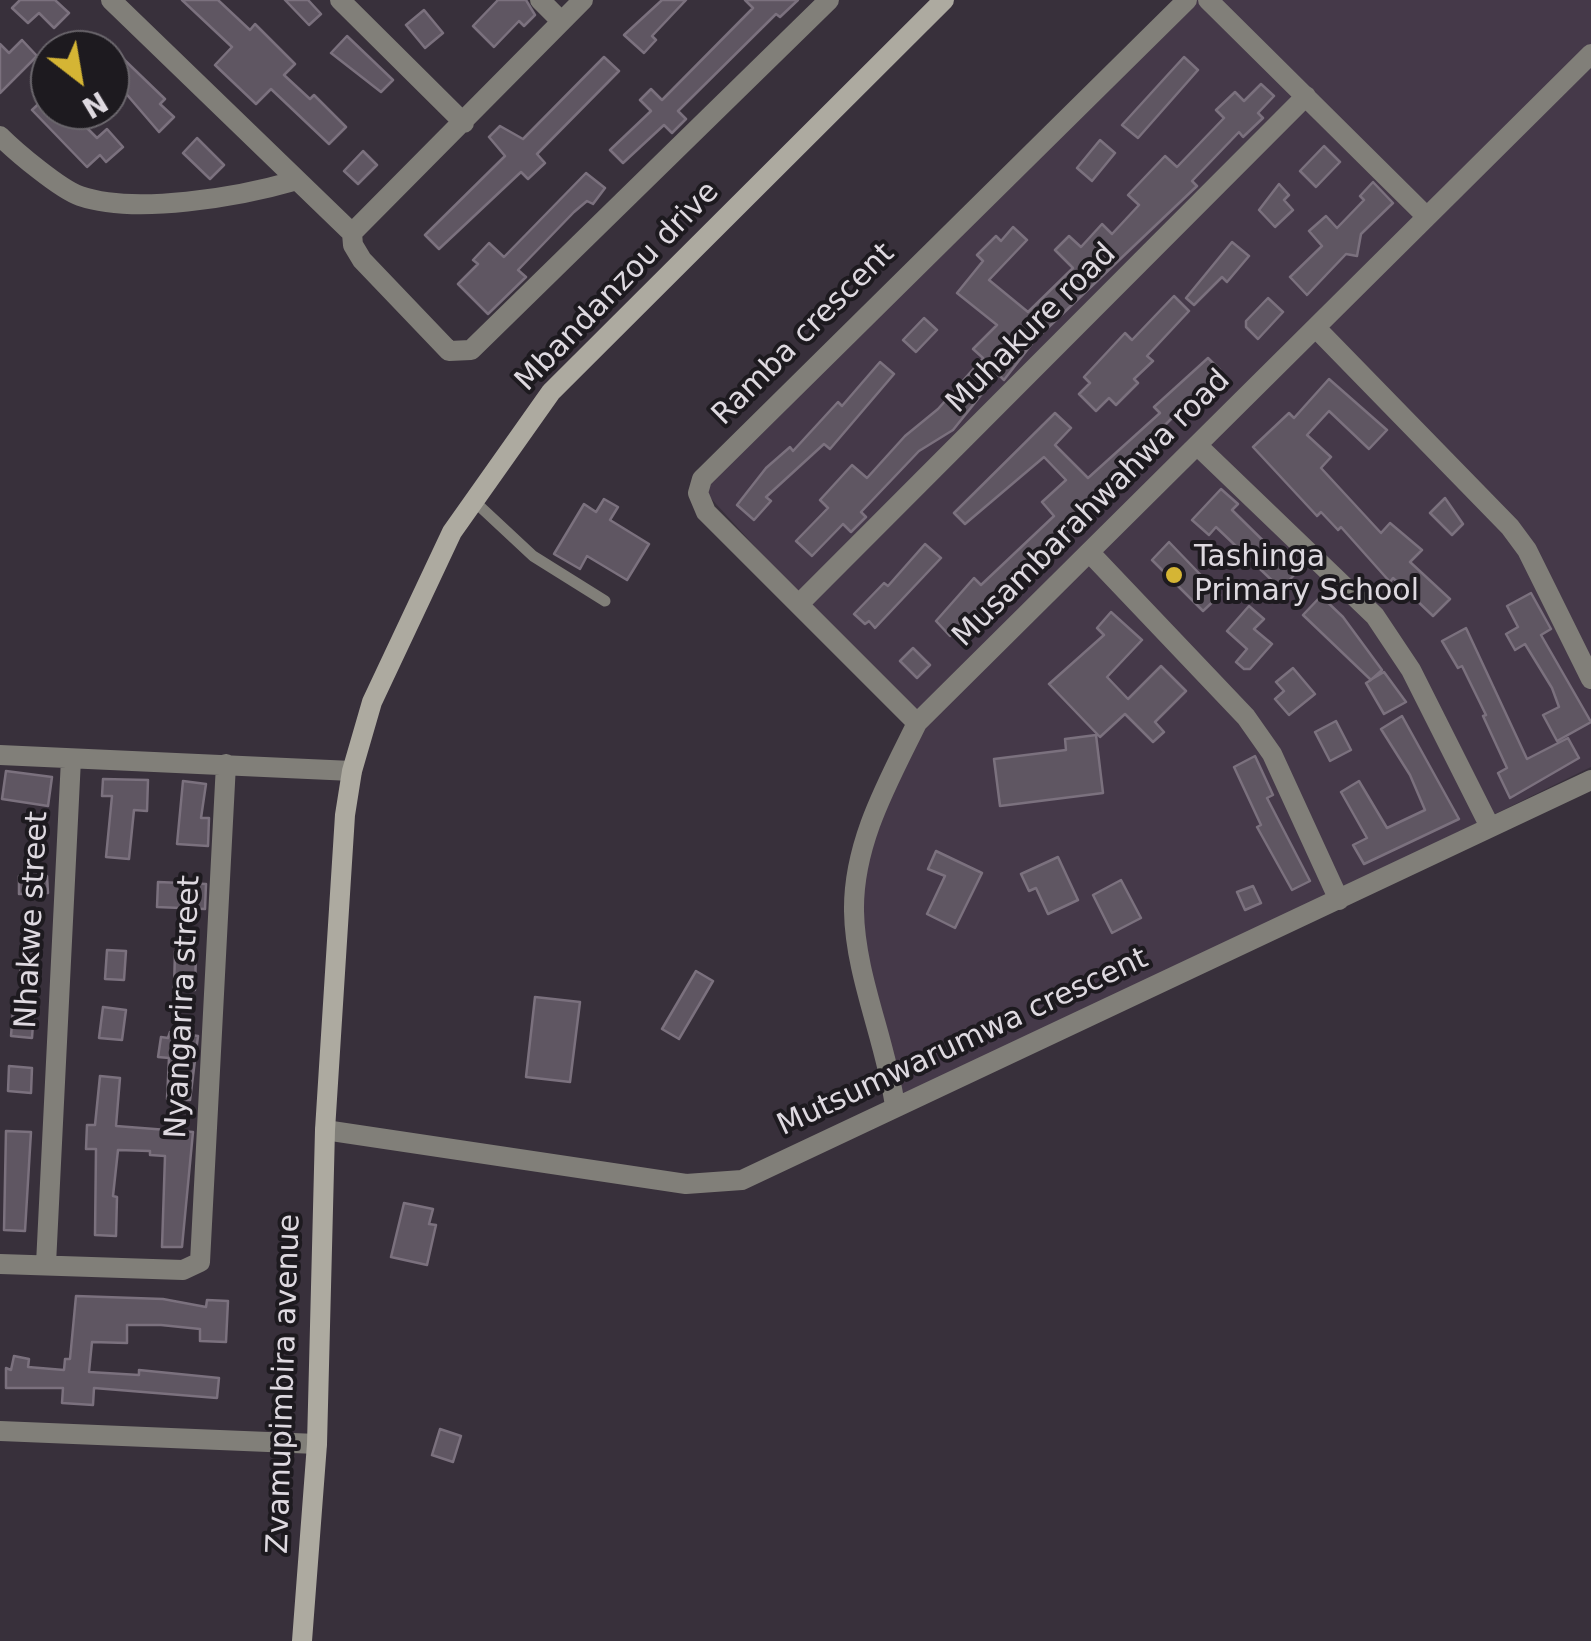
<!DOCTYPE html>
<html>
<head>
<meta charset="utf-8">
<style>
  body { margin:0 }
  #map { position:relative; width:1591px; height:1641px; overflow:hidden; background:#38303b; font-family:"DejaVu Sans",sans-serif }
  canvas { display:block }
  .north { position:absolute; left:30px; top:30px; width:100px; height:100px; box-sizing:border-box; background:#1d1a1f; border:2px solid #6a666c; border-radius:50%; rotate:149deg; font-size:28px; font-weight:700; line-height:40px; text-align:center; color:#ded9e0 }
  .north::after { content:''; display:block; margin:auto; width:35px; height:45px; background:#d5b534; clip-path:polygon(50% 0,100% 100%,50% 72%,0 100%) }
</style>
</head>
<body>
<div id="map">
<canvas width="1591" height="1641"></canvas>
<div class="north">N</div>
</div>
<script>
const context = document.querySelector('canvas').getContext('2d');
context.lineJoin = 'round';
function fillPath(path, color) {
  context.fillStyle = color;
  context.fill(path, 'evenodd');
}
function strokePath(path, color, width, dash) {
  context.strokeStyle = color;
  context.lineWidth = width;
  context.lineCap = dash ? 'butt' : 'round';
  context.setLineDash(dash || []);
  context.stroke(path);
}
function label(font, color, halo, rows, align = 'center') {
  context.font = font + ' "DejaVu Sans",sans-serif';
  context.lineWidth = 8;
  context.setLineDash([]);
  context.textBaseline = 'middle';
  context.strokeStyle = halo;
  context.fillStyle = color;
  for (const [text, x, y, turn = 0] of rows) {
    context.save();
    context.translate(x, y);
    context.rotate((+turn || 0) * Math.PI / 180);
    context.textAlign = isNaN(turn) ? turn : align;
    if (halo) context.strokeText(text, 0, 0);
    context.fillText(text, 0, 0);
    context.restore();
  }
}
const built = new Path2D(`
  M1196 0H1591V767L891 1110 855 873 912 719 696 482Z`);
const building = new Path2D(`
  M20 0H55L69 13 54 28 39 13 28 23 12 8Z
  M182 0H218L250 30 255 24 295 64 284 75 310 99 314 95 346 127 329 144 271 89 256 104 215 65 232 47Z
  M285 0H308L321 14 309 25Z
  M498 0H526L535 15 524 26 519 21 494 47 473 26Z
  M662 0H686L652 36 656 40 644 53 624 35Z
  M745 0H798L780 17 776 14 678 111 686 119 672 133 664 125 623 163 610 150 651 111 640 100 651 89 662 100 753 8Z
  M424 10 443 33 425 48 406 25Z
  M347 36 393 80 381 92 331 53Z
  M22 40 37 56 0 93V44L9 53Z
  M110 46 165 99 160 104 174 117 159 132 110 75Z
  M604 57 619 71 537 154 545 163 528 179 521 172 439 249 425 235 505 156 489 137 500 126 523 139Z
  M1184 57 1198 70 1138 138 1122 125Z
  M1261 84 1274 96 1258 113 1263 118 1243 137 1239 132 1192 181 1197 186 1034 341 1004 380 998 374 953 430 919 451 861 512 866 517 851 532 843 524 812 556 796 541 828 508 820 500 852 465 867 478 905 436 938 409 983 358 973 349 997 325 957 293 983 261 977 255 996 236 1001 241 1013 227 1027 240 989 280 1028 312 1073 268 1055 250 1069 236 1081 247 1102 224 1112 234 1139 205 1128 195 1165 156 1177 167 1224 118 1216 110 1235 92 1244 101Z
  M50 93V110H69L97 138 107 129 123 147 106 162 100 155 87 167 32 110Z
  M197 138 224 165 210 179 183 153Z
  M1100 140 1115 153 1092 181 1077 168Z
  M1324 146 1340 162 1316 187 1300 171Z
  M363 151 377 165 358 184 344 171Z
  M586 173 605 188 593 204 587 201 574 212 518 270 526 277 488 314 458 284 478 264 473 260 489 243 504 257Z
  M1373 182 1393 203 1361 234 1357 256 1346 254 1307 295 1290 277 1322 246 1309 231 1326 216 1337 228 1364 200 1360 196Z
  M1279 184 1289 195 1284 200 1293 210 1275 227 1259 210Z
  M1232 242 1249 256 1227 282 1222 277 1194 305 1186 298Z
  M1174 296 1189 311 1147 356 1153 361 1134 379 1138 383 1116 405 1109 398 1096 411 1079 394 1090 383 1084 377 1125 333 1132 340Z
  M1268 298 1283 312 1258 339 1246 327V321Z
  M924 318 937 330 916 352 903 340Z
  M1208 358 1220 370 1149 441 1153 446 1128 466 1044 554 1048 558 1030 575 1025 569 982 619 975 612 950 636 936 621 974 578 981 585 1054 516 1042 502 1066 480 1044 457 965 524 954 513 1055 413 1071 428 1055 445 1088 478 1160 413 1154 407Z
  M880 362 894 374 830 449 824 444 766 497 771 501 754 520 737 505 766 468 790 447 793 451 838 402 842 406Z
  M1329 379 1387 430 1369 449 1329 411 1307 435 1331 457 1321 468 1381 533 1390 523 1422 550 1410 562 1450 599 1433 616 1393 578 1390 582 1341 527 1338 530 1321 512 1317 516 1253 447 1289 413 1294 418Z
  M1221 489 1238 504 1232 510 1296 573 1281 589 1216 527 1209 535 1192 520Z
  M1445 498 1463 524 1452 535 1430 513Z
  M604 499 618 507 610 520 649 544 627 580 587 556 580 569 554 554 584 504 596 512Z
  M1169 542 1220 595 1203 611 1152 560Z
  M925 544 941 558 875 628 869 621 865 624 854 614 884 583 888 586Z
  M1531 593 1551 629 1541 635 1591 722 1557 741 1543 715 1559 707 1552 688 1525 644 1515 650 1506 634 1518 627 1507 606Z
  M1321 596 1343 617 1382 670 1372 679 1384 672 1406 702 1384 714 1366 683 1371 680 1303 615Z
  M1249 606 1264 619 1254 629 1272 644 1250 669H1244L1236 662 1247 649 1227 631Z
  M1111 612 1142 640 1107 677 1128 699 1161 666 1186 691 1155 722 1164 732 1153 742 1125 714 1100 737 1049 684 1104 635 1097 628Z
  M1466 628 1527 759 1568 738 1579 758 1510 798 1498 773 1507 768 1483 716 1486 715 1462 666 1458 668 1442 641Z
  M913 648 930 665 917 678 900 661Z
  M1293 668 1315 694 1289 715 1275 699 1284 691 1276 682Z
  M1402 716 1459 819 1364 864 1353 845 1367 838 1341 792 1359 781 1387 828 1425 810 1410 775 1381 729Z
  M1336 721 1351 750 1330 761 1315 732Z
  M1096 735 1103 793 1000 806 994 759 1066 750 1065 739Z
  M1255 756 1273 795 1267 798 1310 881 1292 890 1257 827 1261 825 1234 767Z
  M6 771 52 777 48 806 2 799Z
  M103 779 148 780 147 811 134 810 129 859 106 857 112 796H102Z
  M183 781 206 784 201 818H209L208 846 177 844Z
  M936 851 982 873 955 928 927 914 945 876 928 869Z
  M1058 857 1078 900 1048 914 1036 888 1029 891 1021 874Z
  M19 876H47L48 893 19 894Z
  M1121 880 1141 918 1112 933 1093 895Z
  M158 882 206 884 205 909 157 907Z
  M1253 886 1261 903 1245 910 1237 892Z
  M22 949 38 950 37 975 20 974Z
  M107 950 126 951 124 980 105 979Z
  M175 951 196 952 195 990 174 989Z
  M696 971 713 981 679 1039 662 1029Z
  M535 997 580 1002 570 1082 526 1077Z
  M103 1007 126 1010 122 1040 99 1038Z
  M13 1009 34 1010 32 1038 11 1036Z
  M170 1032 198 1036 190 1100 167 1099 169 1058 158 1057 161 1037 168 1038Z
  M9 1066 32 1068 31 1093 8 1091Z
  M100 1076 120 1078 116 1126 193 1132 182 1247H162L165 1156 150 1155V1151L118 1150 113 1196 117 1197 116 1236 95 1235 96 1149H86L87 1125H95Z
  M6 1131 31 1132 25 1231 4 1230Z
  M404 1203 433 1209 429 1224 436 1225 427 1265 391 1257Z
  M76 1296 163 1299 206 1307 207 1300 228 1301 226 1342 200 1341V1329L161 1325H127V1343L92 1342 89 1372 139 1375V1370L219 1378 217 1398 94 1388 93 1405 62 1403 63 1388H6V1368L11 1370 14 1356 29 1359 28 1367 64 1370 65 1359H70Z
  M440 1429 461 1436 453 1462 432 1455Z`);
const lane = new Path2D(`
  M474 501 533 556 605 601`);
const street = new Path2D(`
  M111 0 352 233 353 245 362 260 449 351 471 350 829 0
  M340 0 464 123
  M540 0 561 21
  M1208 0 1426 216
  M0 136C16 152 60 189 80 196 135 215 239 197 294 181
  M352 233 583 0
  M1316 328 1510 527 1527 550 1591 679
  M1199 447 1375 616 1411 670 1490 827
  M1091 554 1246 717 1272 754 1339 900
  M799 604 1306 96
  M917 723 706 512 698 493 702 479 1187 0
  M0 755 352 771
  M895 1106C886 1041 855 976 854 911 853 843 888 782 917 723L1591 54
  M325 1130 686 1184 742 1180 1591 780
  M0 1264 183 1270 200 1262 226 764
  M46 1264 71 759
  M0 1431 317 1444`);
const secondary = new Path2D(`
  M302 1641 317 1444 325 1130 345 815 352 771 372 702 452 532 551 392 944 0`);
const markers = [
  [1174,575,10,"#d5b534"]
];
const streetNames = [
  ["Mbandanzou drive",618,287,-46],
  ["Muhakure road",1032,329,-45],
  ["Ramba crescent",804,335,-45],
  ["Musambarahwahwa road",1092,509,-45],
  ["Nhakwe street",33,920,-87],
  ["Nyangarira street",184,1007,-87],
  ["Mutsumwarumwa crescent",963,1043,-25],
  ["Zvamupimbira avenue",285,1384,-88]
];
const poiNames = [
  ["Tashinga",1194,558],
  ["Primary School",1194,592]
];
fillPath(built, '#453949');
fillPath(building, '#5f5662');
strokePath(building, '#7b717e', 2.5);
strokePath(lane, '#817f79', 11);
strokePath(street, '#817f79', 20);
strokePath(secondary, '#adaaa0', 20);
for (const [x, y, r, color] of markers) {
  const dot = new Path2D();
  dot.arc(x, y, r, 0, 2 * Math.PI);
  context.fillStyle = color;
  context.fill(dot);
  strokePath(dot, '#1d1a1f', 4);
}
label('30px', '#ded9e0', '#1d1a1f', streetNames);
label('30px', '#ded9e0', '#1d1a1f', poiNames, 'left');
</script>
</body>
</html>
